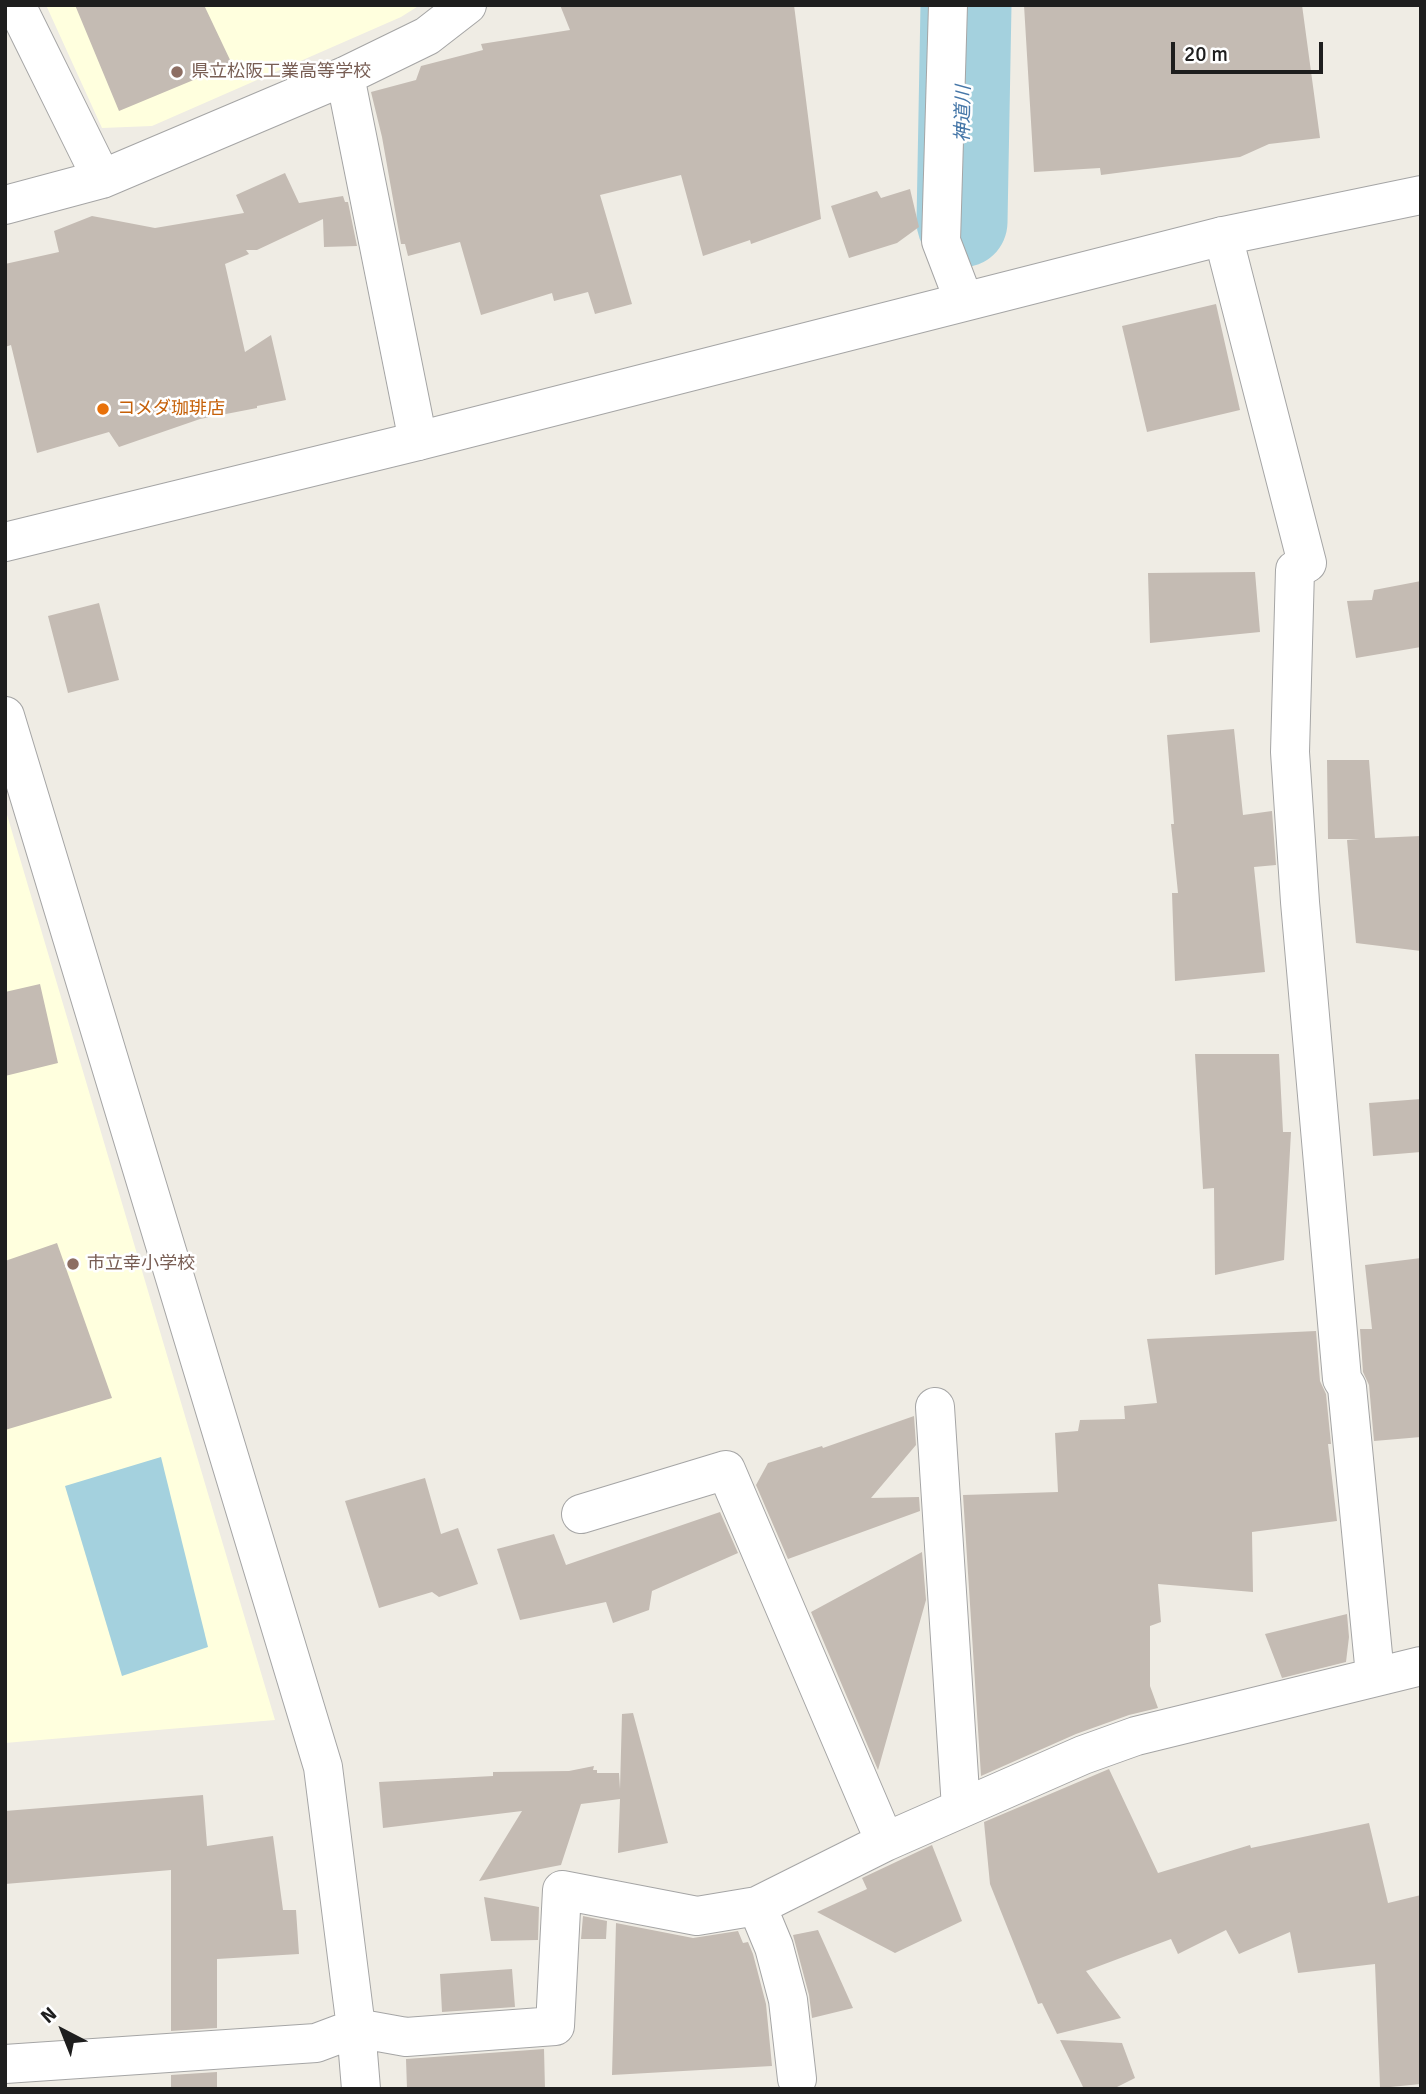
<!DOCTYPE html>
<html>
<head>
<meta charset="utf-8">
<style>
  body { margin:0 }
  #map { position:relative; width:1426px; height:2094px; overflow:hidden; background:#efece4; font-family:Signika,sans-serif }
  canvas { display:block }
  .frame { position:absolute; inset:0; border:7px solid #1e1e1e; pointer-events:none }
  .north { position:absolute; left:28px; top:1996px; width:70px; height:70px; -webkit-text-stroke:5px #fff; paint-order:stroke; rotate:318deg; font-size:19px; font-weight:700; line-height:28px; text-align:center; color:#1e1e1e }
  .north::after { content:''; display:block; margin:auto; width:24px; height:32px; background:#1e1e1e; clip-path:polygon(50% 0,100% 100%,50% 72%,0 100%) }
  .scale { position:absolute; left:1171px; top:42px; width:152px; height:32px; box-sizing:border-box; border:4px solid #1e1e1e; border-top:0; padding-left:9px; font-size:21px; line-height:24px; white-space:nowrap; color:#1e1e1e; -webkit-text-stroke:5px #fff; paint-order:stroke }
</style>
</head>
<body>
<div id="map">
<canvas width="1426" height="2094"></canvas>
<div class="frame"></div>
<div class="north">N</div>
<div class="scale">20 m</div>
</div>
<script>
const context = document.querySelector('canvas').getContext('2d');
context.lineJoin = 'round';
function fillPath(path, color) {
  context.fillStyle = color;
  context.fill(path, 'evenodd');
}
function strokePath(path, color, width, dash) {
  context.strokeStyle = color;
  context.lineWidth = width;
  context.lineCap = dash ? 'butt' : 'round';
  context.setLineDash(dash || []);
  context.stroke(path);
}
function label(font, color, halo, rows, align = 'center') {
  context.font = font + ' Signika,"Noto Sans JP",sans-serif';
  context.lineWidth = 5;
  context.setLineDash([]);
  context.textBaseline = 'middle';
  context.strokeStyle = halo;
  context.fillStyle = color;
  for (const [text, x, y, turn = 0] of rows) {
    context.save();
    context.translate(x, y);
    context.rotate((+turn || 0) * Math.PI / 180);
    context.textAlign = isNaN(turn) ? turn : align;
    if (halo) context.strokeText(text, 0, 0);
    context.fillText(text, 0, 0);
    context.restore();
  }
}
const education = new Path2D(`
  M46 5H420L401 17 152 126 102 128Z
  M5 808 275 1720 5 1743Z`);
const water = new Path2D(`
  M161 1457 208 1647 122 1676 65 1486Z`);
const river = new Path2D(`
  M962 222 966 5`);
const building = new Path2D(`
  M75 5H204L232 64 119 111Z
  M560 5H794L821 219 751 244 750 240 703 256 681 175 600 195 632 304 595 314 588 292 554 301 552 293 481 315 460 242 408 256 405 244H401L382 137 371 92 416 80 421 66 483 50 481 44 570 30Z
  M1024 5H1302L1320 138 1269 144 1240 157 1101 175 1100 168 1034 172Z
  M285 173 299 203 343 196 345 202H348L357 246 324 247 323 219 257 250H246L249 254 225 264 245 352 271 335 286 400 257 406V408L200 419 119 447 109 432 37 453 11 345 5 347V264L59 252 54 231 92 216 155 228 244 213 236 195Z
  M910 189 919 227 897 243 849 258 831 206 877 191 881 198Z
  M1216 304 1240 410 1147 432 1122 326Z
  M1255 572 1260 632 1150 643 1148 573Z
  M1421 581V647L1356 658 1347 601 1372 600 1374 590Z
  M99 603 119 680 68 693 48 616Z
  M1234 729 1243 815 1272 811 1276 865 1254 867 1265 972 1175 981 1172 893H1178L1171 824H1174L1167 735Z
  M1327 760H1369L1375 838 1421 836V951L1356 943 1347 840 1360 839H1328Z
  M40 984 58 1063 5 1076V992Z
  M1195 1054H1279L1283 1132H1291L1284 1260 1215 1275 1214 1188 1203 1189Z
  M1421 1099V1152L1373 1156 1369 1103Z
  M57 1243 112 1398 5 1430V1261Z
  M1421 1258V1437L1374 1441 1369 1385 1363 1372 1360 1329H1372L1365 1265Z
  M1316 1331 1320 1381 1326 1394 1331 1444H1328L1337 1521 1252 1532 1253 1592 1158 1584 1161 1622 1150 1626V1686L1158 1708 1129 1715 1076 1734 981 1776 963 1495 1058 1492 1055 1433 1078 1431 1080 1420 1125 1419 1124 1406 1157 1403 1147 1339Z
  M914 1416 916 1445 871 1498 919 1497 920 1511 788 1559 756 1485 768 1463 822 1446 823 1448Z
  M425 1478 441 1534 458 1528 478 1584 439 1597 432 1592 379 1608 345 1501Z
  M720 1512 738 1553 652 1591 649 1610 613 1623 606 1602 520 1620 497 1549 554 1534 566 1565Z
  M922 1552 926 1600 878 1770 811 1612Z
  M1347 1614 1349 1637 1346 1662 1282 1678 1265 1634Z
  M633 1713 668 1843 618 1853 620 1799 581 1804 561 1865 479 1881 522 1811 383 1828 379 1782 493 1776V1772L569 1771 594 1766 593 1770H597V1773H619L620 1789 622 1714Z
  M1109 1769 1158 1873 1250 1845 1251 1848 1369 1823 1388 1903 1421 1895V2084L1380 2088 1375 1964 1298 1973 1290 1932 1239 1954 1226 1930 1178 1954 1171 1939 1086 1971 1121 2018 1057 2034 1042 2003 1038 2004 990 1884 984 1822Z
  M203 1795 207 1846 273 1836 283 1910H296L299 1954 217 1959V2028L171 2031V1870L5 1884V1811Z
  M932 1845 962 1921 895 1953 817 1912 867 1889 862 1878Z
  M484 1897 539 1907 538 1940 491 1941Z
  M583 1916 607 1921 606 1939H581Z
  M616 1923 693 1938 738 1931 743 1943 748 1942 753 1954 766 2004 772 2066 612 2075Z
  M818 1930 853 2008 812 2018 809 1995 793 1935Z
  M512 1969 515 2007 442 2012 440 1974Z
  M1060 2040 1122 2043 1135 2078 1113 2089H1084Z
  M544 2049 545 2089H407L406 2059Z
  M217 2072V2089H171V2075Z`);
const minor = new Path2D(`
  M16 5 102 179
  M948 5 941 241 964 301
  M345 76 418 441
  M5 205 102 179 345 76 427 36 467 5
  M1223 236 1307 563 1295 570 1290 752 1300 902 1342 1379 1347 1387 1375 1675
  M5 716 323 1767 356 2028 361 2089
  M935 1407 961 1808
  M581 1514 726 1470 885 1842
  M5 2064 316 2043 356 2028 406 2037 555 2026 562 1890 697 1916 757 1906
  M797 2079 788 2000 774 1947 757 1906 885 1842 1083 1755 1136 1736 1421 1666`);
const tertiary = new Path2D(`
  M5 542 418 441 1223 236 1421 195`);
const markers = [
  [177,72,7,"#8d6e63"],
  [103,409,7,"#e8710a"],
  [73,1264,7,"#8d6e63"]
];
const educationNames = [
  ["県立松阪工業高等学校",191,72],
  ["市立幸小学校",87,1264]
];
const foodNames = [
  ["コメダ珈琲店",117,409]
];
const waterNames = [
  ["神道川",964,114,-89]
];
fillPath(education, '#ffffde');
fillPath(water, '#a4d1de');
strokePath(river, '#a4d1de', 91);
fillPath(building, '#c4bbb3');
strokePath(minor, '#a5a5a5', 40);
strokePath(tertiary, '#a5a5a5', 40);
strokePath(minor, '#fff', 38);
strokePath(tertiary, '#fff', 38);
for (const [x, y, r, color] of markers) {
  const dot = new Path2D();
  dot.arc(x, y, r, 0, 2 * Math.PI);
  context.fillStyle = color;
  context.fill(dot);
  strokePath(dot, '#fff', 2.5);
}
label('18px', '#785e54', '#fff', educationNames, 'left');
label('18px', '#c56008', '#fff', foodNames, 'left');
label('italic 19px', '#4677a8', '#fff', waterNames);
</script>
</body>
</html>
